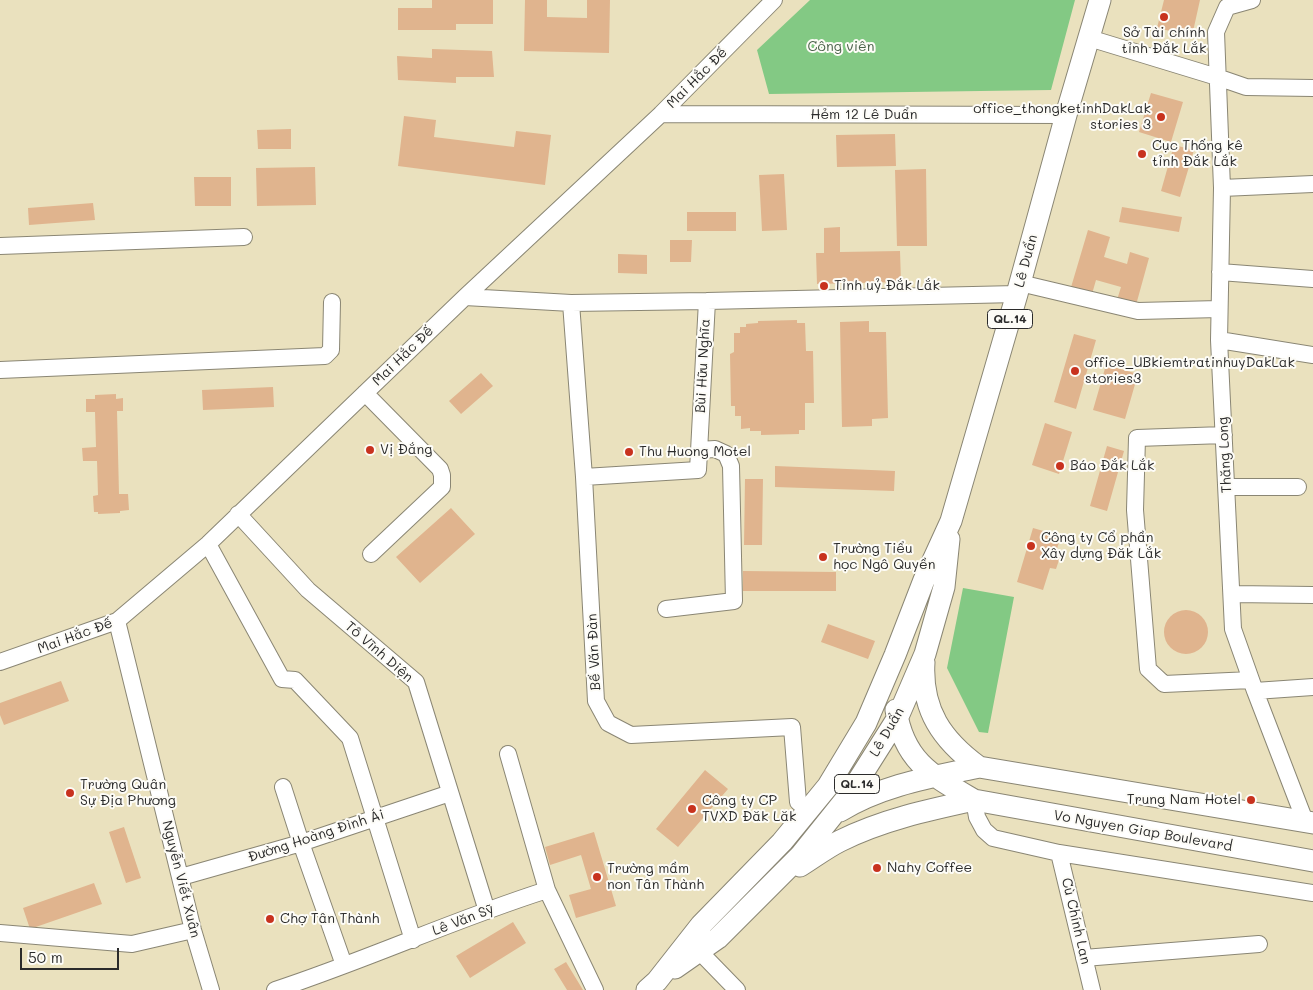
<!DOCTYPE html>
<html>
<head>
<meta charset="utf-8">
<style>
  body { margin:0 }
  #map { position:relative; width:1313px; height:990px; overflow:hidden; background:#eae1be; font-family:Mali,sans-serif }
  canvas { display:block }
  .scale { position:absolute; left:20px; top:948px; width:99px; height:22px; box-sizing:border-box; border:2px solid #2b2b2b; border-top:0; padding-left:6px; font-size:15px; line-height:18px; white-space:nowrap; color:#2b2b2b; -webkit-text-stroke:4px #fdfcf7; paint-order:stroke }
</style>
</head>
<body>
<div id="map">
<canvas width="1313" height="990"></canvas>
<div class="scale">50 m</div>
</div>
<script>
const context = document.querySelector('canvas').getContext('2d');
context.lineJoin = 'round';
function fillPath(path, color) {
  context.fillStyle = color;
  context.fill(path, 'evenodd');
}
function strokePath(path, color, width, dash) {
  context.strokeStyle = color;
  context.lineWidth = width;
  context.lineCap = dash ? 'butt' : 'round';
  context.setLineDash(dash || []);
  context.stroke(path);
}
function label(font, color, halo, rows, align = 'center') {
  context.font = font + ' Mali,sans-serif';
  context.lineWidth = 4;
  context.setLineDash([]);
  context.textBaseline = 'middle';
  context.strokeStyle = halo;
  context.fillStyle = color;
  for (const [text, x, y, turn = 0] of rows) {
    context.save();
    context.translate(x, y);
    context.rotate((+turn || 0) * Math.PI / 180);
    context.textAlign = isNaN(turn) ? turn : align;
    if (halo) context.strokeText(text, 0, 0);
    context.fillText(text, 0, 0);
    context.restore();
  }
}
const green = new Path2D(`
  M810 0H1075L1051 90 769 94 757 50Z
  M963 588 1014 597 988 733 979 732 947 668Z`);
const building = new Path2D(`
  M432 0H493V24H456V30H398V8H432Z
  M525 0H547V17L587 18V0H610L609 53 524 51Z
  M1164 0H1200L1192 36 1157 28Z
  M432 49 492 51 494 77H456V83L398 80 397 56 432 58Z
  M1151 93 1183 102 1171 142 1139 132Z
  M404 116 436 120 434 137 514 147 516 131 551 135 545 185 398 166Z
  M291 129V149H258L257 130Z
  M895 134 896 166 837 167 836 135Z
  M1174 145 1194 150 1180 197 1161 191Z
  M315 167 316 205 257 206 256 168Z
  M926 169 927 246H897L895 170Z
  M784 174 787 230 762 231 759 175Z
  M194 177H231V206H195Z
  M93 203 95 220 29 225 28 208Z
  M1122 207 1182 217 1179 232 1119 222Z
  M687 212H736V231H687Z
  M840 227V252L900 251 901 282 817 284 816 253H824V228Z
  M1088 230 1110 237 1104 257 1127 264 1130 252 1149 258 1136 305 1117 300 1121 287 1096 280 1090 301 1069 294Z
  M670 240H692L691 262H670Z
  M618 254 647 255V274L618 273Z
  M797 320V323H805L806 351H813L814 403H805V430H799V434L761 435V431H750V428L741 429V416H735V406H731L730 354 734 352V333H740V327H746V324L758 323V321Z
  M869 321V332H886L888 418 872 419V426L842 427 840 322Z
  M1074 334 1096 340 1076 409 1054 402Z
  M1106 365 1138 374 1125 419 1093 410Z
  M481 373 493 386 461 414 449 401Z
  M273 387 274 407 203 410 202 390Z
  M116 394V399L123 398V411H117L119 494H128L129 510 120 511V513L98 514V512H94L93 496 98 495 97 461H83L82 448 96 447 95 412H86V399H95V395Z
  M1045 423 1072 432 1059 474 1032 465Z
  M1107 446 1124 451 1107 511 1090 506Z
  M775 466 895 471 894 491 775 487Z
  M745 479H763L762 545H744Z
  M451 508 475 534 420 583 396 557Z
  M1033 528 1061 536 1055 555 1060 557 1056 569 1050 568 1043 590 1017 582Z
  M743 571 836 572V591H743Z
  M1164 632a22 22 0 1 1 44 0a22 22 0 1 1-44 0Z
  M828 624 875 641 868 659 821 642Z
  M61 681 69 701 4 725 0 715V703Z
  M705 770 728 789 678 847 656 829Z
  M124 827 141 878 126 883 109 832Z
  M594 832 616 906 576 918 569 895 591 889 581 855 550 865 545 847Z
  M94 883 102 904 30 929 23 908Z
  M513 922 526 943 470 978 456 956Z
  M566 962 583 990H567L554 969Z`);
const minor = new Path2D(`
  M1252 0 1227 7 1216 32 1222 188 1219 340 1233 629 1255 691 1305 821
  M1089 38 1217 77 1246 87 1313 88
  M661 114 1066 115
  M1222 188 1313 184
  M0 246 244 237
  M1220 272 1313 279
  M1020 283 1138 311 1219 309
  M465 297 571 303 707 301 698 470 584 477
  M707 301 1017 294
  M571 303 584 477 596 701 608 723 631 735 792 727 798 802 808 810
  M1219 340 1313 355
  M0 370 325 356 331 350 332 302
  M365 393 440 469 442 475V487L371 554
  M1224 435 1137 438 1135 510 1148 669 1164 684 1251 680
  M1227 487H1298
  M238 514 308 590 416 682 487 911
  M208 544 282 679 295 680 350 738 413 940
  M1232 594 1313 595
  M666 609 734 601 731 466 726 454 715 449 699 450
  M117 621 193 930 211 990
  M0 662 117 621 208 544 465 297 661 114 774 0
  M1255 691 1313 687
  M508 754 547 890
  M283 787 301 843 344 965
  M974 800 977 817 984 830 993 838 1059 853 1313 893
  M1059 853 1092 990
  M181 877 301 843 450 793
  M0 933 132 944 193 930
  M699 951 737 990
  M1084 958 1259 944
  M275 990C367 960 455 919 547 890L595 990`);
const major = new Path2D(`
  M924 662C921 710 942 740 979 767
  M896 710C904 762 933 776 974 800L1313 861
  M840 811C882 785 932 777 979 767L1313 823
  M800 866C813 858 826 848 840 841 882 820 928 810 974 800
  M675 968 718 938 800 856 849 795 897 719 925 654 944 587 949 539
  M647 990 657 981 701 925 782 842 828 786 866 723 895 655 924 580 951 521 1017 294 1066 115 1100 0`);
const markers = [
  [1164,17,5,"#c8321e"],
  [1161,117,5,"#c8321e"],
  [1142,154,5,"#c8321e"],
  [824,286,5,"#c8321e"],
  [1075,371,5,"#c8321e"],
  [370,450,5,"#c8321e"],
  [629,452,5,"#c8321e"],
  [1060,466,5,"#c8321e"],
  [1031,546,5,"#c8321e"],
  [823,557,5,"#c8321e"],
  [70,793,5,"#c8321e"],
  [1251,800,5,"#c8321e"],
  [692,809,5,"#c8321e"],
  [877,868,5,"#c8321e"],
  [597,877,5,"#c8321e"],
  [270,919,5,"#c8321e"]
];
const shields = [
  [1010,319,45],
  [857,784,45]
];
const shieldNames = [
  ["QL.14",1010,319],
  ["QL.14",857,784]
];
const poiNames = [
  ["Sở Tài chính",1164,33,"center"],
  ["tỉnh Đắk Lắk",1164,49,"center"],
  ["office_thongketinhDakLak",1151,109,"right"],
  ["stories 3",1151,125,"right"],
  ["Cục Thống kê",1152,146],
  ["tỉnh Đắk Lắk",1152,162],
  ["Tỉnh uỷ Đắk Lắk",834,286],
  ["office_UBkiemtratinhuyDakLak",1085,363],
  ["stories3",1085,379],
  ["Vị Đắng",380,450],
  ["Thu Huong Motel",639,452],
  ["Báo Đắk Lắk",1070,466],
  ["Công ty Cổ phần",1041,538],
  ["Xây dựng Đăk Lắk",1041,554],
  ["Trường Tiểu",833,549],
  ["học Ngô Quyền",833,565],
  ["Trường Quân",80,785],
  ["Sự Địa Phương",80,801],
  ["Trung Nam Hotel",1241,800,"right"],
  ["Công ty CP",702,801],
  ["TVXD Đăk Lăk",702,817],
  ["Nahy Coffee",887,868],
  ["Trường mầm",607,869],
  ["non Tân Thành",607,885],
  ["Chợ Tân Thành",280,919]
];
const parkNames = [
  ["Công viên",841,47]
];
const streetNames = [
  ["Mai Hắc Đế",697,78,-45],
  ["Hẻm 12 Lê Duẩn",864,115],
  ["Lê Duẩn",1026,261,-75],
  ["Mai Hắc Đế",403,356,-44],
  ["Bùi Hữu Nghĩa",703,366,-87],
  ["Thăng Long",1225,455,-93],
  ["Mai Hắc Đế",75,636,-20],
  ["Tô Vĩnh Diện",379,652,41],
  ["Bế Văn Đàn",594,652,-93],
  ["Lê Duẩn",887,732,-60],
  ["Vo Nguyen Giap Boulevard",1143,831,10],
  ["Đường Hoàng Đình Ái",316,836,-18],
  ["Nguyễn Viết Xuân",181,879,76],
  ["Lê Văn Sỹ",463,920,-21],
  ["Cù Chính Lan",1076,921,77]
];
fillPath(green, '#83c984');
fillPath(building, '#e0b48e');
strokePath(minor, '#8a8674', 18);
strokePath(major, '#8a8674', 23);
strokePath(minor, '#fff', 16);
strokePath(major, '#fff', 21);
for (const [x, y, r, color] of markers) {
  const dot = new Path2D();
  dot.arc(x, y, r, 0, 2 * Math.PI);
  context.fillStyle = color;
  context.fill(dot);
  strokePath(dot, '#fdfcf7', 2);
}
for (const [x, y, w] of shields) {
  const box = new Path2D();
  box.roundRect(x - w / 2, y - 9.5, w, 19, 4);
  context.fillStyle = '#fdfcf7';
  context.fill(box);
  strokePath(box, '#2b2b2b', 1);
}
label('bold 12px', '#2b2b2b', null, shieldNames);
label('14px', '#2b2b2b', '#fdfcf7', poiNames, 'left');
label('14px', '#4a624a', '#fdfcf7', parkNames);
label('14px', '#2b2b2b', '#fdfcf7', streetNames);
</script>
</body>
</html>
